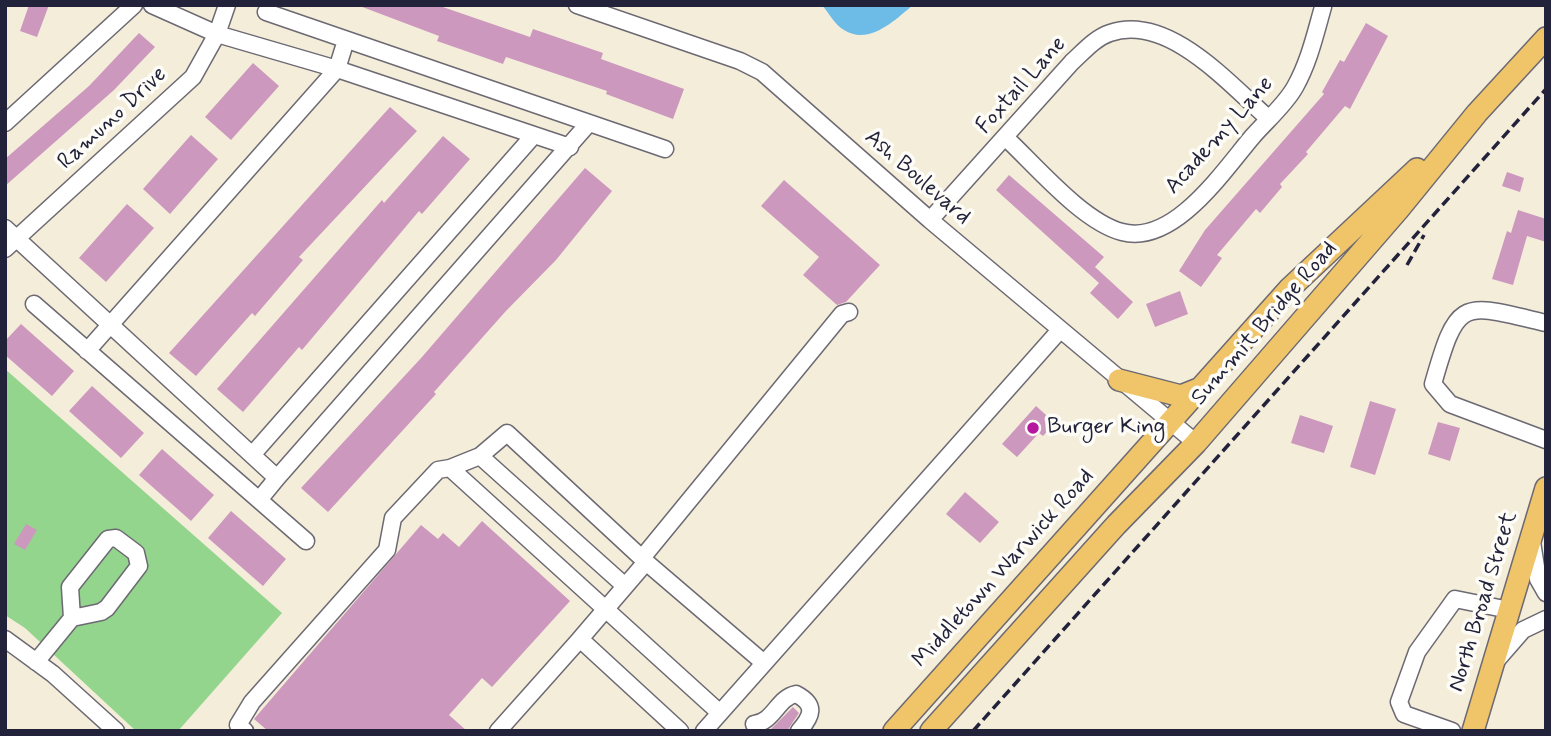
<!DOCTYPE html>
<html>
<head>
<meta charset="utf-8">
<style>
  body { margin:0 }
  #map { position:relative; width:1551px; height:736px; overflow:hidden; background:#f4edda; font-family:Mynerve,sans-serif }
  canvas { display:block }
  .frame { position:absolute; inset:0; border:7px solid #22223b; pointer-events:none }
</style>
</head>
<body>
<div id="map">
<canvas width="1551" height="736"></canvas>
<div class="frame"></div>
</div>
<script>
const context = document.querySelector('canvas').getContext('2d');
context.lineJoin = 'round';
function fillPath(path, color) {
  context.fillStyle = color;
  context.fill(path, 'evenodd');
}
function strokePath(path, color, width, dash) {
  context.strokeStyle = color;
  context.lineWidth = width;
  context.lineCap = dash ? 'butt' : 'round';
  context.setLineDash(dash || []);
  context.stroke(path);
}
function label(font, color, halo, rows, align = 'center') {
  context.font = font + ' Mynerve,sans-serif';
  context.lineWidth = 7;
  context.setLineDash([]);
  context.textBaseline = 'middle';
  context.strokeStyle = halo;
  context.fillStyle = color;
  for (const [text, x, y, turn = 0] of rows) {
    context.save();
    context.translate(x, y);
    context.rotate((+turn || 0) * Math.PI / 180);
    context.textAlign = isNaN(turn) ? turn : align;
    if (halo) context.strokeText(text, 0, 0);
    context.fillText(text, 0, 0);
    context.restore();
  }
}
const green = new Path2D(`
  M5 369 282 613 178 731H136L25 628 5 615Z`);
const water = new Path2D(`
  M822 5H913C895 20 869 46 844 30 836 26 828 12 822 5Z`);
const building = new Path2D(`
  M29 5H49L37 37 20 31Z
  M357 5H437L530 37 533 29 603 53 601 59 684 89 673 119 606 94 607 91 506 57 503 64 437 41 439 36Z
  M1366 23 1388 36 1350 109 1345 106 1306 152 1308 154 1280 184 1282 187 1260 213 1256 209 1217 255 1222 258 1201 287 1179 271 1205 230 1324 94 1322 92 1340 60 1344 62Z
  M139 33 155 47 114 90 5 186V159L89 86Z
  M253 63 279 86 231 140 205 117Z
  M390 107 417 131 299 257 303 260 255 316 252 313 196 376 169 353Z
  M191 135 218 159 170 214 143 189Z
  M443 136 470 159 422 214 419 211 302 350 299 347 243 412 217 389 382 200 384 203Z
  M585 168 612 191 556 260 505 312 434 392 436 394 328 512 301 488 422 357Z
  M1507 172 1524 178 1520 192 1502 186Z
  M1009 175 1104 257 1095 267 1133 302 1118 319 1090 293 1099 283 996 190Z
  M784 180 880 265 846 302 837 305 803 275 819 257 761 206Z
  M127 204 154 228 106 282 79 258Z
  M1518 210 1546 219V242L1527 236 1513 285 1492 279 1507 231 1511 233Z
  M1180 291 1188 314 1155 327 1146 304Z
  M21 324 74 371 52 396 5 355V341Z
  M92 386 144 433 121 458 69 411Z
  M1370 401 1396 409 1375 475 1350 467Z
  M1036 406 1055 423 1043 436 1039 433 1017 457 1002 444Z
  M1300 415 1333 426 1324 453 1291 443Z
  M1438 422 1460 428 1450 461 1428 454Z
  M162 449 214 495 191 521 139 475Z
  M965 492 999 522 980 543 946 514Z
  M231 511 286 559 263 586 208 538Z
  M482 521 570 601 492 687 482 678 449 715 467 731H268L254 719 421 525 438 539 443 533 459 547Z
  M26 524 37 530 25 550 14 544Z
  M793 707 799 713 787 731 771 729Z`);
const minor = new Path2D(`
  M152 5 217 34 337 69 570 147
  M577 5 740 61 762 72 930 220 1196 443
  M266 12 665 149
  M5 123 134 5
  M1006 138C1036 166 1083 222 1122 232 1174 246 1224 170 1253 136 1266 121 1285 105 1295 87 1309 62 1315 35 1323 7
  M930 220 1072 62C1084 51 1095 38 1110 33 1168 13 1229 84 1268 118
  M5 228 277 478 259 500
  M5 249 193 77 217 34 227 5
  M34 304 306 541
  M1546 323C1461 303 1458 296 1433 384L1450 404 1546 440
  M87 351 337 69 346 40
  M252 455 534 135
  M480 456 625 586
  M450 468 480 456 507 433 646 562
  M277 478 589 123
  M1532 542 1538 579 1546 593
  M642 558 842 314 849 312
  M5 639 53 674 116 731
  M580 639 646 562 764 663
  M1496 661 1523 630 1546 619
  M36 662 72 618 101 612 107 608 139 566 136 553 116 538 108 539 70 587 72 618
  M754 724C774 722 777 698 796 694 817 705 812 716 799 731
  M245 731 238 725 252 702 387 550 393 518 438 470 450 468 720 713
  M498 731 580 639 680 731
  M704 731 1060 330
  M1452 731 1404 714 1399 702 1417 652 1455 599 1509 610`);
const major = new Path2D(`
  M1119 380 1181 396 1201 388
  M894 731 1289 289 1417 169
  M931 731 1116 525 1196 443 1398 210 1477 113 1546 38
  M1473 731 1546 488`);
const rail = new Path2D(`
  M1407 265 1424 235
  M973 731 1546 89`);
const markers = [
  [1033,428,7,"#b5179e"]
];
const streetNames = [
  ["Foxtail Lane",1022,86,-48],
  ["Ramuno Drive",113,119,-43],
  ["Academy Lane",1220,136,-48],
  ["Ash Boulevard",917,178,41],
  ["Summit Bridge Road",1265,324,-49],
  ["Middletown Warwick Road",1004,569,-48],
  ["North Broad Street",1484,602,-73]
];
const poiNames = [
  ["Burger King",1047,428]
];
fillPath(green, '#93d58c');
fillPath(water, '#6dbce7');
fillPath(building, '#cc98bd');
strokePath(minor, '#6c6973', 19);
strokePath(major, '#6c6973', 24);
strokePath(minor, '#fff', 16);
strokePath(major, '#f0c469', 21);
strokePath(rail, '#22223b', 3.5, [10, 5]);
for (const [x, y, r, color] of markers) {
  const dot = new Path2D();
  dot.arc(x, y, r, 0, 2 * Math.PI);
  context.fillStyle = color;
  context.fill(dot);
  strokePath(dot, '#fdfcf7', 2.5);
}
label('23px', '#22223b', '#fdfcf7', streetNames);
label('23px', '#22223b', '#fdfcf7', poiNames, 'left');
</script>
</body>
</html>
